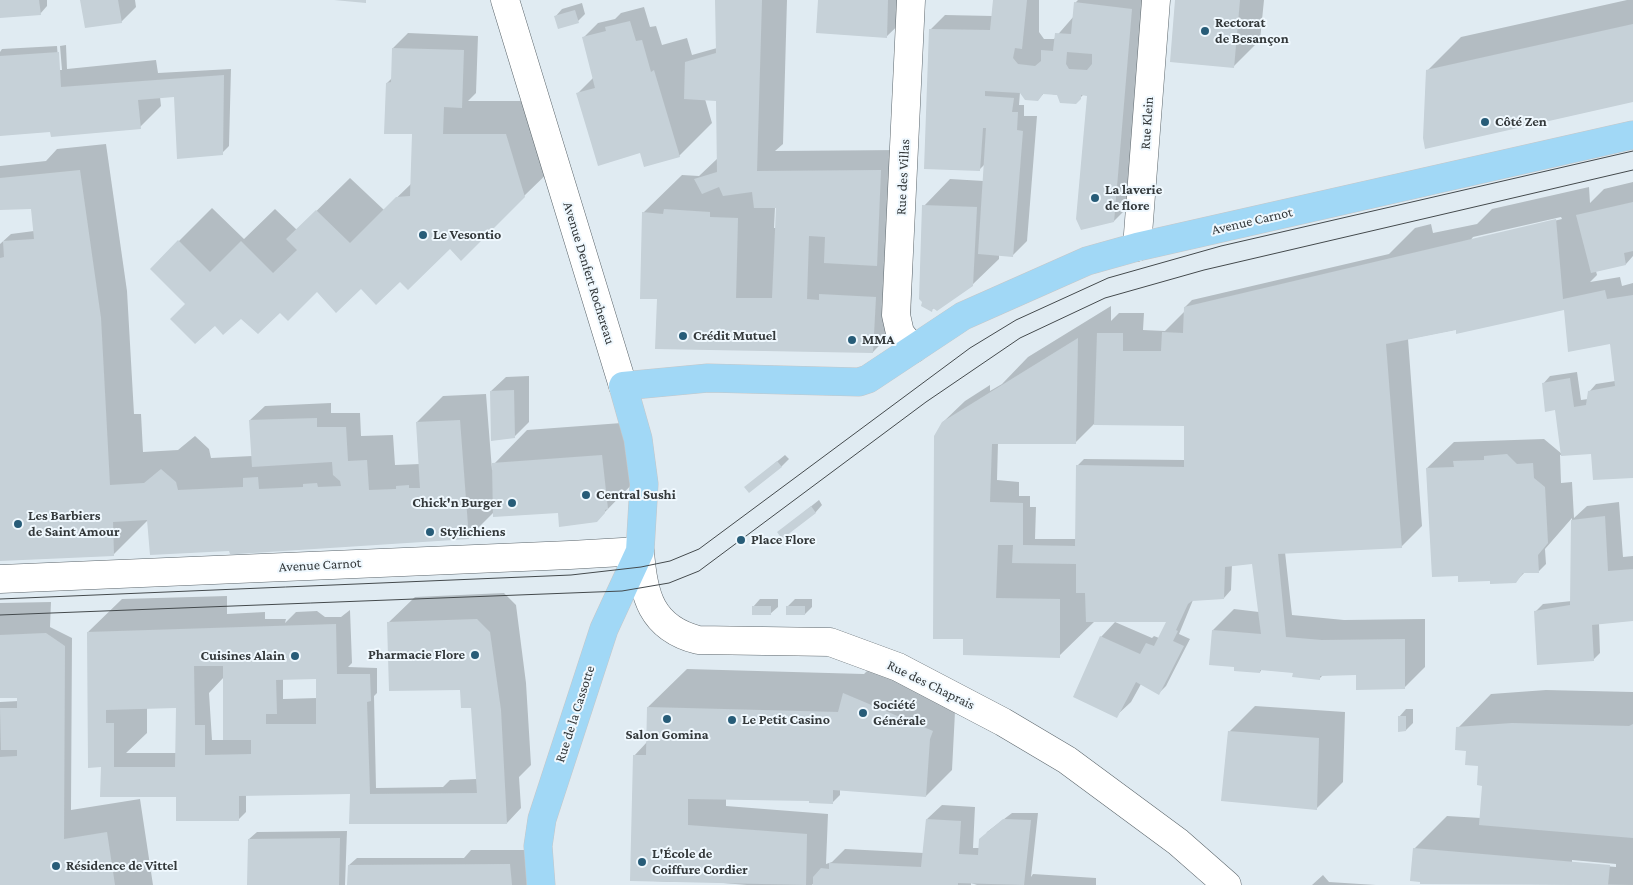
<!DOCTYPE html>
<html>
<head>
<meta charset="utf-8">
<style>
  body { margin:0 }
  canvas { display:block; background:#e0ebf2 }
</style>
</head>
<body>
<canvas width="1633" height="885"></canvas>
<script>
const context = document.querySelector('canvas').getContext('2d');
context.lineJoin = 'round';
function fillPath(path, color) {
  context.fillStyle = color;
  context.fill(path, 'evenodd');
}
function strokePath(path, color, width, dash) {
  context.strokeStyle = color;
  context.lineWidth = width;
  context.lineCap = dash ? 'butt' : 'round';
  context.setLineDash(dash || []);
  context.stroke(path);
}
function label(font, color, halo, rows, align = 'center') {
  context.font = font + ' "Crimson Pro",serif';
  context.lineWidth = 4;
  context.setLineDash([]);
  context.textBaseline = 'middle';
  context.strokeStyle = halo;
  context.fillStyle = color;
  for (const [text, x, y, turn = 0] of rows) {
    context.save();
    context.translate(x, y);
    context.rotate((+turn || 0) * Math.PI / 180);
    context.textAlign = isNaN(turn) ? turn : align;
    if (halo) context.strokeText(text, 0, 0);
    context.fillText(text, 0, 0);
    context.restore();
  }
}
const shadow = new Path2D(`
  M0 0H47V6L40 14 0 17Z
  M81 0H135L136 7 121 22Z
  M717 0H787L783 144 775 151 901 150 898 244 884 258 913 259 911 313 873 352 658 298 643 213 682 175 699 176 718 158V97L705 99 712 123 679 156 641 151 578 93 594 77 584 37 598 23 615 19 621 13 644 7 650 27 656 26 662 45 687 38 692 55 717 48ZM775 207H778L777 228H774Z
  M819 0H913V11L886 37Z
  M994 0H1039V32L1044 39H1054L1074 16 1075 3 1078 0H1151L1140 195 1114 221 1088 95 1084 94 1080 98 1044 93 1038 100 1020 92 1019 105H1024V116H1037L1027 241 1013 255 999 254V259L972 285 931 310 924 206 950 179 984 181 985 164 979 170 930 30 945 15 993 16Z
  M1176 0H1264L1260 40 1234 66Z
  M1627 0H1633V100L1427 71 1461 37Z
  M582 3 585 14 578 21 555 17 562 9Z
  M408 33 478 36 476 93 468 101H540L558 163 524 196 400 281 317 290 280 311 215 324 187 304 151 269 212 208 244 239 275 209 297 230 350 178 384 210 412 183 413 133 387 83 392 78 393 48Z
  M66 45 67 69 156 60 158 73 231 69 229 146 222 153 175 96 160 97 161 106 140 127 51 130 0 135V52L2 49 57 46 59 70H62L60 46Z
  M106 144 127 291 134 414H141L143 452 178 450 195 436 209 449 211 458 252 456 250 420 265 406 331 403V413H360L361 436 393 435 395 465 420 464 417 422 443 396 486 394 492 470H494V464L527 430 635 422 641 475 604 513 494 512 468 538 230 550 148 520 113 555 0 559V244L11 234 34 231 33 205 0 209V166L46 161 57 149Z
  M1633 182V256L1626 264 1596 271 1597 275 1590 282 1620 277 1622 286 1633 283V477L1592 453 1560 455 1561 483 1572 482 1574 518 1587 506 1619 502 1623 557 1633 556V619L1599 623 1600 653 1593 660 1536 611 1543 604 1572 601V518L1545 549 1546 564 1539 571 1528 569 1515 582 1427 468 1454 442 1544 439 1562 454 1556 409 1543 384 1550 376 1577 372 1581 400 1588 399 1589 392 1596 384 1615 381 1611 345 1565 308 1408 339 1422 526 1401 547 1285 552 1292 615 1344 620 1425 619V667L1404 688 1358 673 1324 674 1319 679 1294 672 1262 669 1260 672 1235 666 1213 630 1234 609 1259 612 1253 563 1232 564 1231 590 1224 598 1193 600 1179 634 1190 639 1166 686 1159 693 1141 684 1131 702 1116 716 1101 637 1115 622 1152 638 1154 636 1159 638 1170 617 1095 621 1059 656 964 638 943 422 965 401 990 385V391L1002 384 1028 357 1111 306V321L1119 313H1144L1143 330 1165 331 1185 311V307L1192 300 1389 254 1415 228 1431 224 1433 233 1477 224 1492 209 1589 187 1590 203 1604 189ZM1561 217 1562 219 1470 241 1473 237ZM1094 424 1185 425V460L1084 459 1077 466 1076 539H1035L1036 507H1030V496H1019V482L997 480 998 443H1075Z
  M529 376V422L514 437 491 391 506 377Z
  M785 455 789 459 781 467 746 487Z
  M819 500 822 505 815 513 779 532Z
  M504 593 516 605 526 683 531 765 519 777 521 808 507 823 351 793 246 794V812L239 819 102 766 88 632 122 599 227 596V614L265 612V619H286L285 623 296 612 317 611 325 617H341L350 610 352 663 348 667 377 668V693L374 696 376 788 443 787 450 780 477 779 472 707 461 689 388 623 415 597ZM224 677 225 740H212L209 693ZM319 678 317 698 283 699V679ZM147 708H177L176 753H126L147 733Z
  M760 599H778V607L770 614 753 607Z
  M795 599H812V607L805 614 788 606Z
  M51 602 50 627 72 638 71 810 140 799 153 885H0V702L19 701V695L0 697V603Z
  M870 668 955 712 952 770 926 796 840 789V795L832 803 810 800 726 798V806L828 814 826 864 832 862 845 849 924 853 927 819 942 805 975 807 973 848H979L987 832 1012 813H1038L1031 877 1033 874 1096 878V885H977L971 883V885H814V883L812 885H747L676 879 673 882 632 880 634 756 647 742 648 707 687 669 864 674Z
  M1546 690 1633 692V885L1421 883 1414 849 1447 816 1481 818 1483 785 1479 764 1467 750 1458 728 1491 694ZM1572 860 1616 864V867L1572 863Z
  M1255 706 1345 712 1343 782 1317 808 1229 732Z
  M1406 709H1413V723L1406 730 1399 717Z
  M347 831 345 885H248L249 839 257 832Z
  M471 850H525L528 885H349V865L357 858H464Z
  M1323 875 1329 882 1376 885H1312Z`);
const building = new Path2D(`
  M0 0H39L41 15 0 18Z
  M80 0H118L122 23 85 28Z
  M334 0H366V3Z
  M715 0H762L757 171 881 170 877 266 824 263 825 237 809 236 807 299 819 300V294L876 297 873 353 655 349 657 299H640L642 212 663 214 664 209 710 212V217L738 218 736 298H772L776 208H754L752 192 723 196 719 187 702 194 694 179 717 172 716 101 684 99 685 62 716 53Z
  M818 0H888L887 38 816 33Z
  M993 0H1027L1022 49 1015 48 1013 58 1018 64 1035 66 1041 61V50L1053 51 1055 33 1071 34 1074 2 1132 9 1114 222 1081 230 1076 219 1087 96 1081 95V99L1076 104 1060 103 1057 95 1043 94 1038 101 1025 100 1020 93 985 91V96L1014 98 1012 112H1018L1017 130 1023 131 1013 257 978 254 986 128H983L980 171 924 169 929 29 990 30ZM1067 52 1092 54V64L1087 70 1069 69 1066 64Z
  M1175 0H1240L1234 68 1170 62Z
  M575 10 579 23 558 29 554 16Z
  M630 21 636 41 642 40 651 72 654 70 680 157 644 167 640 153 598 166 576 93 595 88 582 37 606 31 605 27Z
  M1633 24V102L1425 149 1423 138 1426 70Z
  M392 48 464 50 462 108 444 107 443 134H506L525 197 461 261 450 249 408 290 400 282 376 305 361 289 336 313 317 292 288 321 280 313 258 334 241 319 223 335 215 326 195 344 170 319 185 304 150 269 178 240 210 272 241 241 273 273 297 250 286 239 316 210 350 243 396 197 410 196 412 134H384L386 83 391 82Z
  M59 52 61 87 224 75 223 155 177 159 174 97 138 100 141 129 51 137 50 132 0 136V56Z
  M80 170 101 318 110 485 144 483 161 469 176 482 178 490 243 487V478L258 477 259 489 303 487V484L317 483 318 487 341 486 340 481 333 475 332 462 252 467 249 420 317 418V427H346L348 461 367 460 369 490 396 489V486L409 485V488H420L416 422 460 420 469 539 237 554H230L229 551 150 555 147 520 113 522 114 556 0 561V258L4 257 3 241 34 239 31 209 0 210V178Z
  M1633 202V251L1624 253 1626 265 1591 273 1576 215Z
  M922 205 977 207 973 286 937 311 933 308 932 312 921 306 922 302 919 299Z
  M1556 219 1563 299 1605 290 1607 299 1633 295V478L1593 480 1591 454 1561 456 1555 410 1545 412 1542 383 1570 378 1574 407 1586 405 1588 391 1615 386 1610 344 1568 352 1564 310 1456 334V330L1386 344 1402 548 1278 554 1286 637 1322 640 1405 639V689L1356 690V675L1320 676V680L1292 677 1293 673 1260 670V673L1234 671V667L1209 665 1212 630 1261 634 1252 564 1225 567 1224 599 1192 601 1188 604 1176 630 1178 631 1173 641 1184 646 1159 695 1136 682 1117 718 1073 697 1100 636 1140 654 1146 643 1154 646 1166 622H1086L1085 593H1076V564L1012 563 1013 545H998L996 598 1060 599V658L963 655V639H933L934 436 942 422 1078 338 1076 444H992L990 502 1023 503V545L1075 546 1076 465 1184 467V426L1094 425 1097 333H1123V351H1161L1162 332 1183 333 1184 307Z
  M514 390 515 438 491 441 490 391Z
  M1507 454 1517 464 1533 463 1534 478 1545 487 1548 543 1538 555 1539 573H1523L1516 583 1490 584V581L1458 582V576L1432 577 1426 468 1454 467 1453 461 1484 460V456Z
  M602 455 608 509 605 510V513L597 522 559 527 558 513 493 517 492 463Z
  M777 461 782 467 749 493 744 487Z
  M811 506 816 513 782 539 777 532Z
  M1605 516 1608 571 1633 569V621L1592 625 1594 661 1537 665 1534 611 1570 605 1571 520Z
  M752 606H771V615H752Z
  M786 606H805V615H786Z
  M477 619 490 632 501 710 507 824H349L350 794 239 796V821H176V797H100L101 767 88 768 87 632 336 624 337 674H370L371 701 367 702 370 794 477 793 471 708H461L460 690 389 691 387 622ZM194 666H223V740H251V754L205 755V725H195ZM316 679V724H266V714H277L276 680ZM176 708 175 767H114V723H106V710Z
  M46 633 65 646 64 839 107 832 115 885H0V757L17 756V750H1L0 708H17V698H0V635Z
  M843 693 933 731 930 739 926 797 833 790V804L809 803V801L688 799V825L807 834 806 885 630 881 633 755H646L647 707 838 712Z
  M1398 716H1406V731L1398 732Z
  M1512 723 1629 726 1633 724V838L1479 825 1482 786 1477 785 1478 766 1465 765 1466 751 1455 750 1456 727Z
  M1228 731 1319 738 1317 810 1221 801Z
  M926 819 961 821 959 854 978 855 979 839 1003 819 1031 820 1024 885 958 883V885H813V877L821 868 829 869V863L921 867Z
  M340 838 339 885H247L248 839Z
  M1413 848 1610 865 1608 885 1420 884V882L1410 881Z
  M510 864 512 885H347L348 865Z`);
const minor = new Path2D(`
  M505 0 623 386
  M911 0 896 315 900 333 913 349
  M1137 247 1156 0
  M0 579 570 555 640 551C643 595 651 628 698 640L830 642 898 667 1003 722 1067 760 1178 842 1227 885`);
const major = new Path2D(`
  M541 885 538 846 542 819 604 629 640 551 644 484 638 439 623 386 708 378 859 382 868 379 963 316 1087 261 1137 247 1633 135`);
const tram = new Path2D(`
  M0 599 571 575 641 567 670 561 699 549 970 348 1016 320 1108 278 1221 246 1633 151
  M0 615 622 591 669 583 699 571 926 402 1020 338 1105 298 1204 270 1633 170`);
const markers = [
  [1205,31,5,"#275c78"],
  [1485,122,5,"#275c78"],
  [1095,198,5,"#275c78"],
  [423,235,5,"#275c78"],
  [683,336,5,"#275c78"],
  [852,340,5,"#275c78"],
  [586,495,5,"#275c78"],
  [512,503,5,"#275c78"],
  [18,524,5,"#275c78"],
  [430,532,5,"#275c78"],
  [741,540,5,"#275c78"],
  [475,655,5,"#275c78"],
  [295,656,5,"#275c78"],
  [863,713,5,"#275c78"],
  [667,719,5,"#275c78"],
  [732,720,5,"#275c78"],
  [642,862,5,"#275c78"],
  [56,866,5,"#275c78"]
];
const poiNames = [
  ["Rectorat",1215,23],
  ["de Besançon",1215,39],
  ["Côté Zen",1495,122],
  ["La laverie",1105,190],
  ["de flore",1105,206],
  ["Le Vesontio",433,235],
  ["Crédit Mutuel",693,336],
  ["MMA",862,340],
  ["Central Sushi",596,495],
  ["Chick'n Burger",502,503,"right"],
  ["Les Barbiers",28,516],
  ["de Saint Amour",28,532],
  ["Stylichiens",440,532],
  ["Place Flore",751,540],
  ["Pharmacie Flore",465,655,"right"],
  ["Cuisines Alain",285,656,"right"],
  ["Société",873,705],
  ["Générale",873,721],
  ["Le Petit Casino",742,720],
  ["Salon Gomina",667,735,"center"],
  ["L'École de",652,854],
  ["Coiffure Cordier",652,870],
  ["Résidence de Vittel",66,866]
];
const streetNames = [
  ["Rue Klein",1147,123,-86],
  ["Rue des Villas",903,177,-87],
  ["Avenue Carnot",1252,221,-13],
  ["Avenue Denfert Rochereau",589,273,73],
  ["Avenue Carnot",320,565,-3],
  ["Rue des Chaprais",931,685,26],
  ["Rue de la Cassotte",575,714,-72]
];
fillPath(shadow, '#0003');
fillPath(building, '#c6d1d8');
strokePath(minor, '#5c666c', 29);
strokePath(major, '#c6c7c8', 29);
strokePath(minor, '#fff', 28);
strokePath(major, '#a1d8f6', 28);
strokePath(tram, '#444a4d', 1);
for (const [x, y, r, color] of markers) {
  const dot = new Path2D();
  dot.arc(x, y, r, 0, 2 * Math.PI);
  context.fillStyle = color;
  context.fill(dot);
  strokePath(dot, '#eff8fe', 2);
}
label('bold 14px', '#33383a', '#eff8fe', poiNames, 'left');
label('14px', '#33383a', '#eff8fe', streetNames);
</script>
</body>
</html>
